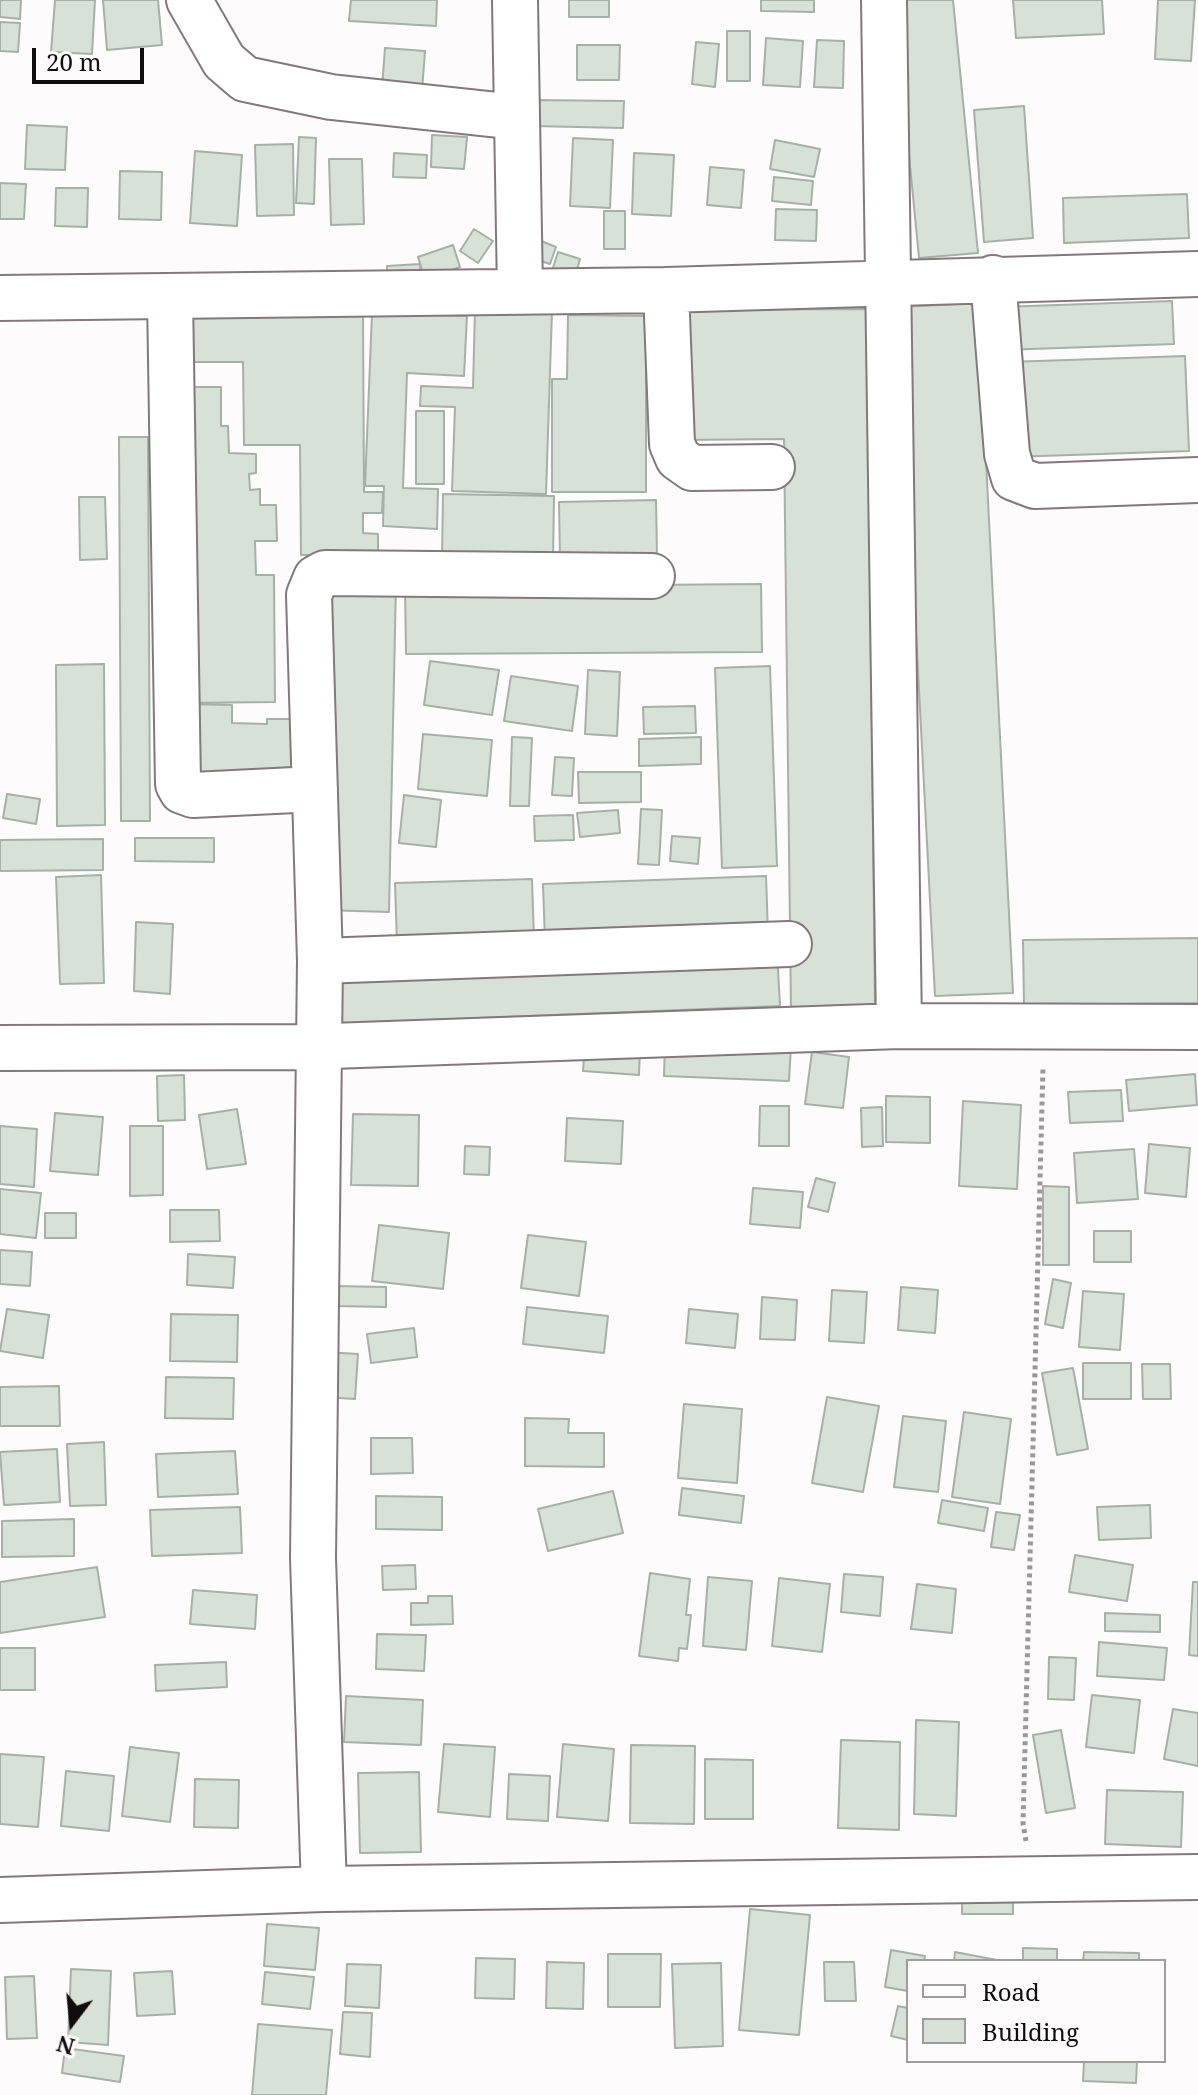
<!DOCTYPE html>
<html>
<head>
<meta charset="utf-8">
<style>
  body { margin:0 }
  #map { position:relative; width:1198px; height:2095px; overflow:hidden; background:#fdfbfc; font-family:"Noto Serif",serif }
  canvas { display:block }
  .legend { position:absolute; left:906px; top:1959px; width:260px; height:104px; box-sizing:border-box; background:#fdfbfc; border:2px solid #9f9c9d; margin:0; padding:10px 14px; list-style:none; font-size:24px; color:#110d0f }
  .legend li { display:flex; align-items:center; gap:16px; height:40px }
  .legend b { width:40px; border:2px solid #9f9c9d }
  .north { position:absolute; left:32px; top:1983px; width:80px; height:80px; -webkit-text-stroke:6px #fdfbfc; paint-order:stroke; rotate:196deg; font-size:22px; font-weight:700; line-height:32px; text-align:center; color:#110d0f }
  .north::after { content:''; display:block; margin:auto; width:28px; height:36px; background:#110d0f; clip-path:polygon(50% 0,100% 100%,50% 72%,0 100%) }
  .scale { position:absolute; left:32px; top:48px; width:112px; height:36px; box-sizing:border-box; border:4px solid #110d0f; border-top:0; padding-left:10px; font-size:24px; line-height:28px; white-space:nowrap; color:#110d0f; -webkit-text-stroke:6px #fdfbfc; paint-order:stroke }
</style>
</head>
<body>
<div id="map">
<canvas width="1198" height="2095"></canvas>
<ul class="legend">
<li><b style="height:10px;background:#fff"></b>Road</li>
<li><b style="height:22px;background:#d8e1d8"></b>Building</li>
</ul>
<div class="north">N</div>
<div class="scale">20 m</div>
</div>
<script>
const context = document.querySelector('canvas').getContext('2d');
context.lineJoin = 'round';
function fillPath(path, color) {
  context.fillStyle = color;
  context.fill(path, 'evenodd');
}
function strokePath(path, color, width, dash) {
  context.strokeStyle = color;
  context.lineWidth = width;
  context.lineCap = dash ? 'butt' : 'round';
  context.setLineDash(dash || []);
  context.stroke(path);
}
const building = new Path2D(`
  M0 0H21L20 19 0 17Z
  M55 0H95L92 54 51 52Z
  M103 0H158L162 45 107 50Z
  M351 0H437L436 26 349 21Z
  M569 0H609V17H569Z
  M761 0H814V12L761 11Z
  M894 0H953L978 253 919 258Z
  M1013 0H1102L1104 34 1016 38Z
  M1158 0H1195L1191 61 1155 59Z
  M0 22 20 23 18 52 0 51Z
  M727 31H750V81H727Z
  M766 38 803 41 800 87 763 85Z
  M817 40 844 41 843 88 814 87Z
  M696 42 719 44 715 87 692 84Z
  M577 45H620L619 80H577Z
  M385 48 425 51 422 91 382 88Z
  M534 100 624 101 623 128 533 126Z
  M1024 106 1033 238 984 242 974 110Z
  M27 125 67 127 65 170 25 169Z
  M432 135 467 137 464 169 431 167Z
  M299 137 316 138 314 204 296 203Z
  M573 138 613 140 610 208 570 206Z
  M775 140 820 149 814 177 770 169Z
  M293 144 294 215 257 216 255 145Z
  M195 151 242 155 237 226 190 223Z
  M394 153 427 155 426 178 393 177Z
  M634 153 674 155 671 216 632 214Z
  M329 159H362L364 224 331 225Z
  M710 167 744 170 741 208 707 205Z
  M120 171 162 172 161 220 119 219Z
  M774 177 813 181 811 205 772 201Z
  M0 183 26 184 24 219H0Z
  M56 188H88L87 227 55 226Z
  M1187 194 1189 238 1064 243 1063 198Z
  M776 209 817 210 816 241 775 240Z
  M604 211H625V249H604Z
  M474 229 493 241 478 263 460 251Z
  M534 238 556 247 550 264 528 257Z
  M453 245 460 267 425 279 418 257Z
  M558 252 580 259 575 277 552 271Z
  M420 264 421 281 387 282V266Z
  M1172 301 1174 344 1003 350 1001 307Z
  M978 303 1013 993 935 996 899 307Z
  M475 309 552 311 546 494 452 491 455 407 420 406 421 386 473 388Z
  M867 309 875 1009 791 1010 784 439 682 440 681 310Z
  M372 313 467 316 464 376 407 373 403 488 438 489 437 529 383 526 384 486H365Z
  M177 314H363L364 492H383L382 513H363V533L378 534V555H301L300 445H244L243 362H178Z
  M568 315 646 316V492H552V379H567Z
  M1185 356 1189 451 1012 457 1008 362Z
  M180 387H221V426H228L229 453 256 454V473L249 474 250 490 260 489V505H276L277 541H255L256 575H274L275 702 182 703Z
  M416 411H444V484H416Z
  M119 437H148L150 821H121Z
  M443 494 554 496 553 562 442 560Z
  M79 497H105L107 559 80 560Z
  M656 500 657 556 560 559 559 502Z
  M328 583 396 584 389 912 322 910Z
  M761 584 762 652 406 654 405 587Z
  M430 661 499 670 492 715 424 705Z
  M104 664 105 825 57 826 56 665Z
  M770 666 777 866 722 868 715 668Z
  M588 670 620 672 617 736 585 734Z
  M511 676 578 686 572 731 504 721Z
  M186 704 232 705V723L267 724V719H298L297 775 185 774Z
  M695 706 696 733 644 734 643 707Z
  M423 734 492 740 487 796 418 789Z
  M512 737 532 738 529 806H510Z
  M701 737V764L639 766V739Z
  M555 757 574 758 572 796 552 795Z
  M578 772H641V802L579 803Z
  M7 794 40 799 36 824 3 818Z
  M404 795 441 800 436 847 399 843Z
  M641 809 662 810 659 865 638 864Z
  M618 810 620 833 580 837 577 813Z
  M573 815 574 840 535 841 534 816Z
  M672 836 700 838 698 864 670 861Z
  M135 838H214V862L135 861Z
  M103 839V870L0 871V840Z
  M101 875 104 983 60 984 56 877Z
  M766 876 768 933 545 942 543 884Z
  M532 879 534 940 397 944 395 883Z
  M136 922 173 924 170 994 134 991Z
  M1198 938V1003L1024 1005 1023 940Z
  M777 951 780 1006 327 1024 325 968Z
  M665 1041 791 1046 789 1081 664 1076Z
  M585 1043 640 1048 639 1075 583 1071Z
  M812 1052 849 1057 843 1108 805 1104Z
  M1195 1074 1197 1105 1129 1111 1126 1080Z
  M184 1075 185 1120 158 1121 157 1076Z
  M1121 1090 1123 1121 1070 1123 1068 1092Z
  M886 1096 930 1097V1143L886 1142Z
  M963 1101 1021 1105 1017 1189 959 1186Z
  M760 1106H789V1146H759Z
  M882 1107 883 1146 862 1147 861 1108Z
  M237 1109 246 1164 207 1169 199 1115Z
  M55 1113 103 1117 98 1175 50 1171Z
  M353 1114 419 1115 418 1186 351 1185Z
  M567 1118 623 1121 621 1164 565 1161Z
  M0 1126 37 1129 34 1187 0 1184Z
  M130 1126H163V1195L130 1196Z
  M1149 1144 1190 1148 1186 1197 1145 1193Z
  M465 1146 490 1147 489 1175 464 1174Z
  M1134 1149 1138 1199 1077 1203 1074 1153Z
  M816 1178 835 1183 828 1212 808 1207Z
  M1043 1186 1069 1187V1265H1043Z
  M753 1188 803 1192 800 1228 750 1224Z
  M0 1189 41 1193 36 1238 0 1234Z
  M170 1210H219L220 1241 170 1242Z
  M45 1213H76V1238H45Z
  M379 1225 449 1233 443 1289 372 1281Z
  M1094 1231H1131V1262H1094Z
  M528 1235 586 1242 579 1296 521 1288Z
  M0 1250 32 1252 30 1286 0 1284Z
  M188 1254 235 1257 233 1288 187 1285Z
  M1053 1279 1071 1283 1063 1328 1045 1324Z
  M334 1286 386 1287V1307L334 1306Z
  M901 1287 938 1290 935 1333 898 1330Z
  M832 1290 867 1292 864 1343 829 1341Z
  M1083 1291 1124 1294 1120 1350 1079 1347Z
  M762 1297 797 1300 795 1340 760 1339Z
  M527 1307 608 1316 604 1353 523 1344Z
  M7 1309 49 1315 43 1358 0 1351Z
  M689 1309 738 1314 735 1348 686 1343Z
  M171 1314 238 1315 237 1362 170 1361Z
  M414 1328 417 1357 371 1363 367 1334Z
  M325 1352 358 1354 355 1399 323 1397Z
  M1083 1363H1131V1399H1083Z
  M1142 1364H1170L1171 1399H1143Z
  M1073 1368 1088 1449 1057 1455 1042 1373Z
  M166 1377 234 1378 233 1419 165 1418Z
  M59 1386 60 1426H0V1387Z
  M827 1397 879 1406 863 1492 812 1483Z
  M684 1404 742 1409 737 1483 678 1478Z
  M964 1412 1011 1419 1000 1504 952 1497Z
  M903 1416 946 1421 938 1492 894 1487Z
  M525 1418 569 1419 568 1433H604V1467L525 1466Z
  M371 1438H412L413 1473 371 1474Z
  M104 1442 106 1505 70 1506 67 1444Z
  M57 1449 60 1502 4 1505 0 1452Z
  M235 1451 238 1494 158 1497 156 1454Z
  M682 1488 744 1496 741 1523 679 1515Z
  M613 1491 623 1533 548 1551 538 1509Z
  M376 1496 442 1497V1530L376 1529Z
  M942 1500 988 1508 984 1531 938 1523Z
  M1150 1505 1151 1538 1099 1540 1097 1507Z
  M240 1507 242 1553 152 1556 150 1510Z
  M996 1512 1020 1515 1014 1550 991 1547Z
  M74 1519V1556L2 1557V1521Z
  M1075 1555 1133 1565 1127 1601 1069 1592Z
  M415 1565 416 1589 383 1590 382 1566Z
  M97 1567 105 1617 0 1633V1582Z
  M650 1573 690 1579 686 1615H691L687 1649 679 1648 678 1661 639 1656Z
  M844 1574 883 1577 880 1616 841 1612Z
  M708 1577 752 1581 746 1650 703 1646Z
  M779 1578 830 1584 822 1652 772 1646Z
  M1193 1582H1198V1656L1189 1655Z
  M917 1584 956 1589 952 1633 911 1629Z
  M193 1590 257 1595 255 1629 190 1624Z
  M428 1596H452L453 1624 411 1625V1603H428Z
  M1105 1613 1160 1615V1632L1105 1631Z
  M377 1634 426 1635 424 1671 376 1669Z
  M1099 1642 1167 1648 1164 1680 1097 1676Z
  M0 1648H35V1690H0Z
  M1049 1657 1076 1658 1074 1700 1048 1699Z
  M226 1662 227 1687 156 1691 155 1665Z
  M1092 1695 1140 1700 1134 1753 1086 1747Z
  M346 1696 423 1700 421 1745 344 1742Z
  M1173 1709 1198 1713V1766L1164 1759Z
  M916 1720 959 1722 956 1816 914 1814Z
  M1061 1730 1075 1808 1046 1813 1033 1735Z
  M841 1740 900 1742 899 1830 838 1828Z
  M444 1744 495 1747 490 1817 438 1812Z
  M563 1744 614 1749 608 1821 557 1817Z
  M631 1745 695 1746 694 1824 630 1823Z
  M130 1747 179 1753 170 1822 122 1816Z
  M0 1754 44 1757 38 1827 0 1824Z
  M705 1759 753 1760V1819H705Z
  M66 1771 114 1776 109 1831 61 1826Z
  M419 1772 421 1852 360 1853 358 1773Z
  M509 1774 550 1776 548 1821 507 1819Z
  M195 1779 239 1780 238 1828 194 1827Z
  M1107 1790 1183 1792 1181 1847 1105 1844Z
  M962 1890 1013 1891V1914H962Z
  M750 1909 810 1915 799 2035 739 2030Z
  M267 1924 319 1928 315 1970 264 1966Z
  M1023 1948 1057 1949V1961H1023Z
  M891 1950 925 1956 924 1961H908V1991L885 1987Z
  M955 1952 997 1960V1961H954Z
  M1084 1952 1139 1953V1961H1083Z
  M608 1954H661L660 2007H608Z
  M476 1958 515 1959 514 1999 475 1998Z
  M547 1962 584 1963 583 2009 546 2008Z
  M824 1962H854L856 2001H825Z
  M721 1963 723 2046 675 2048 672 1964Z
  M347 1964 381 1965 379 2008 345 2006Z
  M71 1969 111 1971 108 2045 68 2042Z
  M172 1971 175 2014 137 2016 134 1973Z
  M265 1972 314 1977 310 2009 262 2004Z
  M34 1976 37 2038 7 2039 5 1977Z
  M898 2006 908 2008V2040L891 2036Z
  M343 2012 372 2013 370 2057 340 2054Z
  M258 2024 332 2030 326 2095H252Z
  M65 2048 124 2056 120 2082 62 2073Z
  M1084 2061H1137L1136 2083 1083 2081Z`);
const path = new Path2D(`
  M1026 1841 1023 1823 1043 1067`);
const minor = new Path2D(`
  M189 0 224 61 245 79 331 97 517 117
  M515 0 520 291
  M884 0 899 1026
  M993 278 1007 454 1014 478 1035 486 1198 480
  M666 290 672 444 678 458 692 468 772 467
  M0 298 666 290 1198 274
  M170 298 178 784 182 791 193 795 315 789
  M320 961 789 944
  M0 1048 303 1047 899 1026 1198 1027
  M324 1889 313 1558 320 961 309 595 316 578 325 573 652 576
  M0 1900 324 1889 1198 1877`);
fillPath(building, '#d8e1d8');
strokePath(building, '#a7b0a7', 2);
strokePath(minor, '#84787d', 48);
strokePath(path, '#9a9799', 5, [4, 4]);
strokePath(minor, '#fff', 44);
</script>
</body>
</html>
